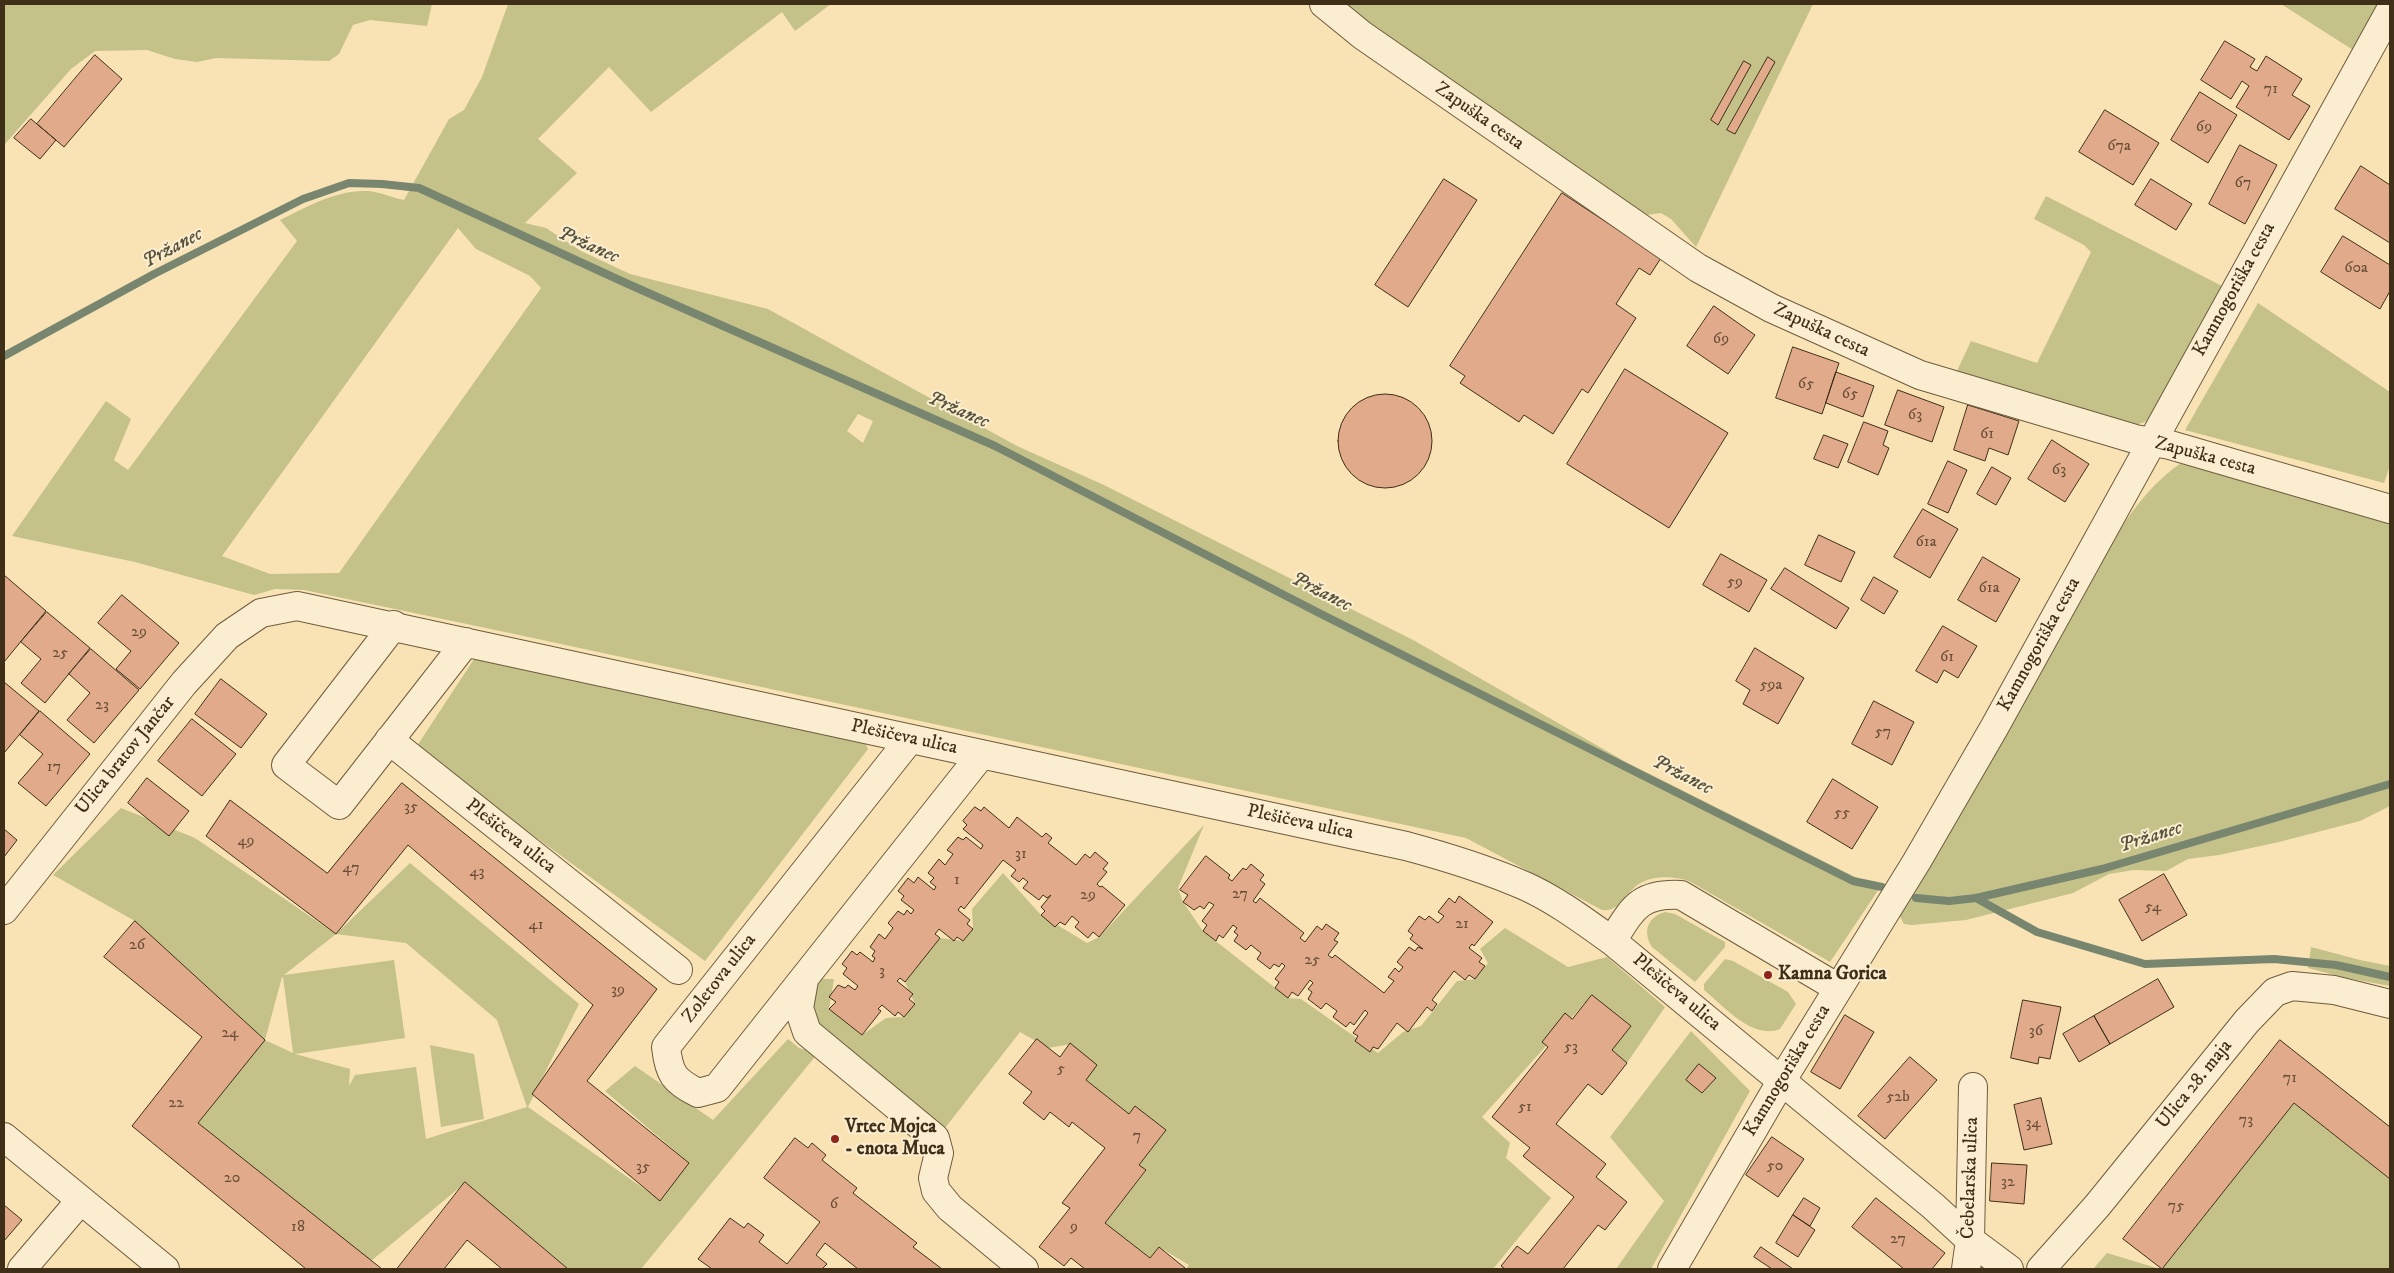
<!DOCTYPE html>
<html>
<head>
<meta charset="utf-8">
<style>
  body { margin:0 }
  #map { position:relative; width:2394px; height:1273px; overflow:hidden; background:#f9e3b5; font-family:"IM FELL DW Pica",serif }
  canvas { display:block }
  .frame { position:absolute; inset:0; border:5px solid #3f2f19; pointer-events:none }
</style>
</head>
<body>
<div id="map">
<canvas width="2394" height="1273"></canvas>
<div class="frame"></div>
</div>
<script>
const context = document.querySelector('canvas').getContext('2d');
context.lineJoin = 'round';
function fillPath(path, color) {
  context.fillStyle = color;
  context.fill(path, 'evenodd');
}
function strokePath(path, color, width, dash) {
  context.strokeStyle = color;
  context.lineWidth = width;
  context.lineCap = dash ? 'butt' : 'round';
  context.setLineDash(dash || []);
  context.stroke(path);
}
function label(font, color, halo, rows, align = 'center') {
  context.font = font + ' "IM FELL DW Pica",serif';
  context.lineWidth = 4;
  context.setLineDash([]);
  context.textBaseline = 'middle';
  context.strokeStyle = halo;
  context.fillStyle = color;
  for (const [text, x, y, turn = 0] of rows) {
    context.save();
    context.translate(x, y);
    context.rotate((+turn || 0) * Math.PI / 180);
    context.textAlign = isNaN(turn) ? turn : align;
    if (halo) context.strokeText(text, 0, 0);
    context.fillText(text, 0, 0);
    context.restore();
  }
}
const green = new Path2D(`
  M4 4H432L427 26 370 20 353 25 339 54 329 61 216 58 197 62 175 59 147 50 95 51 71 69 4 145Z
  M508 4H831L795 31 782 12 651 112 609 67 538 139 577 173 525 223 546 228 581 251 630 274 768 309 1017 446 1104 485 1415 641 1626 762 1879 889 1830 962 1689 881C1674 876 1653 875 1639 884 1626 892 1619 913 1602 910L1466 838 505 632 304 590 275 589 254 595 135 562 12 536 106 401 131 419 114 460 128 470 297 241 280 220C306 207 337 190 366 191 379 191 392 198 404 200L449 119 464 110 482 77ZM458 228 476 249 530 276 541 288 339 573 270 574 222 556ZM858 414 873 421 863 443 847 431Z
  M1340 4H1813L1696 247 1671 219 1661 213 1640 216Z
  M2281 4H2379L2361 39 2353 50Z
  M2046 196 2222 286 2152 414 2145 422 2135 425 2096 412 2004 390 1956 373 1971 341 2037 363 2091 252 2084 245 2034 219Z
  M2258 303 2390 392V466L2384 483 2185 430Z
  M2186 460 2390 517V806L2360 821 2279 842 2219 855 2188 859 2166 871 2134 870 2109 874 2073 893 1966 920 1912 925 1904 924 1899 915C1917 892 1929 865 1944 841 1983 775 2022 708 2058 640 2089 583 2129 494 2186 460Z
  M476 656 862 737 868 749 705 961 415 749Z
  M121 808 195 838 336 934 410 863 579 1004 528 1107 660 1200 689 1163 605 1091 635 1066 713 1120 788 1039 799 1048 818 1053 641 1269H568L465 1183 371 1261 198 1123 264 1040 135 921 53 875ZM336 934 406 943 497 1020 527 1107 426 1139 416 1067 355 1075 349 1086 350 1069 295 1054 405 1038 394 960 284 975ZM282 977H283L293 1053 265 1040Z
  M1204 825 1178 888 1183 902 1203 931 1288 998 1301 999 1378 1053 1403 1032 1421 1026 1457 981 1475 979 1488 963 1480 949 1505 928 1568 967 1607 957 1665 1007 1627 1063 1612 1050 1592 995 1482 1117 1510 1143 1506 1158 1551 1198 1493 1269H1186L1189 1265 1159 1247 1150 1258 1105 1223 1146 1171 1139 1165 1166 1130 1135 1106 1129 1114 1086 1080 1071 1044 1048 1048 1020 1032 945 1128 816 1025 808 1002 819 979H834L829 1009 862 1035 886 1018 904 1017 915 1004 905 982 940 938 963 941 973 929 972 909 1003 873 1041 915 1087 943 1099 937Z
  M1665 912 1675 914 1725 942V947L1695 982 1652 947C1642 931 1648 917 1665 912Z
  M2311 947 2360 960 2390 966V986L2346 978 2308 968Z
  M1725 959 1733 961 1788 992 1796 1004 1780 1029C1752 1040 1724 1006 1704 990V984Z
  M1691 1031 1750 1091 1651 1269H1616L1664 1201 1610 1137Z
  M430 1045 474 1054 484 1119 441 1127Z
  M2294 1103 2390 1179V1269H2162Z
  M2107 1253 2160 1269H2093Z`);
const stream = new Path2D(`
  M4 356 154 274 303 199 349 183 382 184 419 188 628 284 995 446 1321 614 1853 881 1882 887
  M1916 898 1949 901 1976 898 2102 869 2390 784
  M1976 898 2037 932 2145 964 2274 959 2336 965 2390 977`);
const building = new Path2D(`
  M2225 41 2255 59 2250 67 2257 71 2266 56 2302 79 2292 95 2310 106 2289 140 2236 107 2249 86 2242 81 2231 99 2201 80Z
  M95 55 122 79 64 147 37 124Z
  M1768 57 1775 62 1735 134 1727 130Z
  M1744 61 1751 65 1718 125 1711 120Z
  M2200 92 2237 115 2208 163 2171 140Z
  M2105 110 2159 143 2133 185 2079 152Z
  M31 119 56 140 40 159 14 138Z
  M2240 145 2277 165 2245 224 2209 204Z
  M2361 166 2390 185V243L2335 209Z
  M1444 179 1477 200 1408 307 1375 285Z
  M2151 179 2192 204 2176 230 2135 205Z
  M1562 193 1661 258 1650 275 1639 268 1616 304 1636 318 1588 393 1582 389 1553 434 1524 415 1519 422 1460 383 1465 376 1450 366Z
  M2343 236 2390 265V291L2380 309 2321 272Z
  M1714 306 1755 335 1728 374 1687 346Z
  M1793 347 1839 363 1822 414 1776 398Z
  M1625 369 1728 433 1669 528 1567 464Z
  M1836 372 1874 386 1863 417 1826 403Z
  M1898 390 1944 407 1932 442 1885 425Z
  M1338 441a47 47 0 1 1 94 0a47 47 0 1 1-94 0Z
  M1968 405 2019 421 2008 455 1989 448 1985 461 1954 450Z
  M1864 422 1888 431 1883 445 1889 448 1878 475 1848 462Z
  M1824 435 1848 444 1838 468 1814 459Z
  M2052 440 2089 464 2065 502 2028 479Z
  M1948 461 1967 470 1948 513 1928 504Z
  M1992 467 2011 478 1996 505 1977 494Z
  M1923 509 1958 529 1930 578 1894 557Z
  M1819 535 1855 552 1841 582 1805 565Z
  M1721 554 1767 580 1749 612 1703 585Z
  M1983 557 2020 579 1996 622 1958 600Z
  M1785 568 1849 608 1836 629 1771 589Z
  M4 575 46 611 4 662Z
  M1874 577 1898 591 1884 614 1861 600Z
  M122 595 179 643 140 689 116 669 131 651 98 623Z
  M47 612 90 648 45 703 21 683 41 659 21 642Z
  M1943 626 1977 646 1958 678 1944 670 1937 683 1916 671Z
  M1755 648 1804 678 1778 724 1743 704 1750 690 1736 681Z
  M91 649 139 690 94 743 67 720 90 693 69 674Z
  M221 679 267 714 241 748 195 714Z
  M4 682 39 711 4 753Z
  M1874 701 1914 722 1892 765 1852 744Z
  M40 711 90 754 46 806 18 783 43 754 20 735Z
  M192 719 236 754 202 796 158 761Z
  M147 778 189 811 169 836 128 803Z
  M1833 779 1878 807 1852 849 1807 822Z
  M402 783 657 989 587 1081 689 1163 660 1201 532 1094 593 1005 408 845 336 934 206 836 230 800 327 873Z
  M975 807 981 811 984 807 1009 828 1017 817 1042 837 1046 833 1052 838 1048 843 1076 865 1085 854 1090 858 1095 852 1108 863 1103 869 1107 872 1097 884 1100 887 1102 886 1125 905 1099 937 1093 932 1088 938 1075 927 1079 922 1072 916 1065 925 1060 922 1055 927 1041 915 1045 911 1041 907 1051 895 1047 898 1043 895 1039 900 1023 888 1028 882 1023 878 1019 882 1011 876 1016 870 1003 860 964 909 961 906 958 910 970 920 967 924 973 929 963 941 957 937 954 941 939 929 935 934 940 938 905 982 900 978 897 981 913 994 909 999 915 1004 904 1017 898 1012 895 1016 882 1005 878 1009 881 1011 862 1035 829 1009 836 1002 829 997 838 985 845 988 848 985 855 990 858 986 843 974 847 968 842 964 852 951 857 955 860 952 873 962 875 958 872 956 875 951 870 947 879 934 885 939 893 928 888 923 898 911 904 915 907 910 911 914 914 910 901 900 904 896 898 891 908 878 914 883 918 877 934 890 936 887 930 882 934 878 928 873 939 859 945 865 953 854 947 850 958 837 963 840 966 837 981 849 983 845 963 829 967 825 963 821Z
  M4 829 17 840 4 857Z
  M1206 856 1230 875 1228 878 1232 881 1243 868 1246 870 1251 864 1264 875 1260 880 1265 884 1253 901 1256 903 1260 898 1304 933 1300 938 1305 942 1317 926 1322 930 1326 924 1339 933 1334 940 1338 942 1328 955 1332 958 1335 955 1384 993 1394 981 1388 977 1395 968 1399 972 1403 967 1397 962 1409 947 1415 951 1418 947 1423 949 1410 939 1413 935 1408 931 1419 916 1425 920 1429 916 1438 923 1444 916 1438 912 1449 898 1455 903 1459 896 1493 922 1474 946 1472 944 1469 948 1482 958 1479 962 1485 966 1475 979 1469 975 1465 980 1454 971 1432 1000 1437 1004 1432 1011 1427 1007 1408 1032 1397 1023 1378 1049 1373 1047 1370 1052 1355 1041 1358 1036 1353 1033 1368 1013 1365 1010 1354 1025 1350 1022 1346 1027 1333 1017 1337 1011 1326 1003 1321 1009 1308 999 1312 992 1308 989 1313 983 1310 980 1298 996 1292 992 1288 998 1275 988 1279 982 1275 979 1285 966 1282 963 1279 967 1274 964 1270 969 1257 959 1261 953 1251 945 1246 950 1234 941 1238 935 1234 932 1237 928 1233 925 1223 938 1219 935 1216 941 1203 931 1207 925 1202 921 1214 905 1209 902 1204 909 1200 906 1194 910 1183 902 1188 895 1180 890Z
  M2164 874 2187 915 2142 941 2119 900Z
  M135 921 265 1040 198 1123 382 1269H306L132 1126 202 1037 104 957Z
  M2158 979 2174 1007 2110 1044 2094 1016Z
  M1592 995 1631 1026 1612 1050 1627 1063 1602 1095 1588 1084 1556 1124 1606 1164 1596 1177 1627 1202 1605 1230 1598 1225 1563 1269H1505L1501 1266 1517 1246 1528 1254 1574 1197 1523 1156 1530 1148 1492 1117 1548 1047 1542 1042 1565 1013 1572 1019Z
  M2023 1000 2061 1007 2050 1059 2039 1057 2038 1064 2011 1058Z
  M1845 1015 1874 1032 1840 1089 1811 1072Z
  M2094 1016 2110 1044 2079 1062 2063 1034Z
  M1037 1039 1060 1057 1070 1043 1097 1065 1086 1080 1129 1114 1135 1106 1166 1130 1139 1165 1146 1170 1105 1223 1150 1258 1159 1247 1185 1268 1183 1269H1085L1071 1258 1064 1266 1039 1247 1070 1208 1062 1203 1105 1148 1072 1122 1069 1127 1050 1112 1044 1120 1023 1103 1032 1092 1009 1074Z
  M2280 1040 2390 1127V1179L2294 1103 2162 1269 2123 1239Z
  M1910 1057 1937 1080 1885 1139 1858 1116Z
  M1699 1064 1716 1078 1702 1093 1686 1080Z
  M2041 1098 2052 1144 2024 1150 2014 1105Z
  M1772 1137 1804 1159 1778 1197 1746 1175Z
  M795 1138 808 1148 812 1143 826 1155 822 1160 857 1188 853 1193 917 1243 913 1247 942 1269H858L825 1243 816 1255 827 1264 822 1269H712L698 1259 730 1218 744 1228 748 1223 764 1235 759 1242 787 1264 820 1222 764 1178Z
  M1992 1163 2027 1165 2024 1204 1990 1201Z
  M465 1182 568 1269H502L467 1240 444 1269H397Z
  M1804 1198 1820 1208 1810 1226 1793 1215Z
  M1876 1198 1945 1253 1932 1269H1904L1852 1227Z
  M4 1205 22 1220 4 1241Z
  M1793 1215 1815 1230 1798 1257 1776 1243Z
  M1761 1247 1793 1269H1772L1754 1257Z`);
const minor = new Path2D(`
  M1324 4 1362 35 1698 268 1771 308 1920 375 2135 439 2170 445 2390 509
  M394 625 286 765 339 805 466 642
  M910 739 666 1047C669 1074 674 1081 698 1093L717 1088 981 755
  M389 740 678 970
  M4 910 184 683 227 636 261 613 297 606 1406 846C1447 857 1486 869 1525 886 1556 900 1584 921 1612 941L1933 1206 1970 1240 2009 1269
  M1612 941C1633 908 1639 893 1681 895L1838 988
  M804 980 799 1008 807 1032 935 1138 939 1153 933 1178 936 1191 950 1208 1024 1269
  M4 1137 165 1269
  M22 1269 80 1201
  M1672 1269 1782 1080 1917 861 1994 728 2390 11
  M1966 1269 1970 1240 1973 1087
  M2041 1269 2097 1206 2247 1021 2275 992 2292 986 2334 990 2390 1004`);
const markers = [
  [1768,975,5,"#8f2418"],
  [835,1139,5,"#8f2418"]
];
const numberNames = [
  ["71",2271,90],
  ["69",2204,128],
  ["67a",2119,147],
  ["67",2243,184],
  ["60a",2356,269],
  ["69",1721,340],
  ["65",1806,385],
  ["65",1850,395],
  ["63",1915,416],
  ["61",1987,435],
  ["63",2059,471],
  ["61a",1926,543],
  ["59",1735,583],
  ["61a",1989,589],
  ["29",139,633],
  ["25",60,654],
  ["61",1947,658],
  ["59a",1771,686],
  ["23",102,706],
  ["57",1883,733],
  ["17",54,768],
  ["35",411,808],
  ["55",1842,814],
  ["49",246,842],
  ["31",1021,855],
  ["47",351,869],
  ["43",477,873],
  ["1",957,881],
  ["27",1240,895],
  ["29",1088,896],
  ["54",2153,908],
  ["21",1462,925],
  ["41",536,926],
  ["26",137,946],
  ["25",1312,961],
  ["3",882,972],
  ["39",618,991],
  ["36",2036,1032],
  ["24",230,1034],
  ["53",1571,1048],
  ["5",1061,1070],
  ["71",2290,1079],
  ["52b",1898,1098],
  ["22",176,1104],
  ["51",1525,1108],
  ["73",2246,1121],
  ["34",2033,1124],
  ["7",1137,1137],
  ["50",1775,1167],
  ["35",643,1168],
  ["20",232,1179],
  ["32",2008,1183],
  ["6",834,1205],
  ["75",2176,1207],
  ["18",298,1228],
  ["9",1074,1228],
  ["27",1898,1240]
];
const streetNames = [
  ["Zapuška cesta",1479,117,35],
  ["Kamnogoriška cesta",2235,290,-61],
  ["Zapuška cesta",1821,331,25],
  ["Zapuška cesta",2205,457,15],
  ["Kamnogoriška cesta",2040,645,-61],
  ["Plešičeva ulica",904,738,12],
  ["Ulica bratov Jančar",126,756,-51],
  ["Plešičeva ulica",1300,823,12],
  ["Plešičeva ulica",510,837,38],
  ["Zoletova ulica",720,979,-52],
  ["Plešičeva ulica",1676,993,40],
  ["Kamnogoriška cesta",1788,1071,-59],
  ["Ulica 28. maja",2195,1085,-51],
  ["Čebelarska ulica",1971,1178,-88]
];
const poiNames = [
  ["Kamna Gorica",1778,975],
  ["Vrtec Mojca",845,1128],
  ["- enota Muca",845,1150]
];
const waterNames = [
  ["Pržanec",588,246,24],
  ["Pržanec",173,249,-28],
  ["Pržanec",958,411,24],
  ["Pržanec",1321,593,27],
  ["Pržanec",1682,776,27],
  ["Pržanec",2151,838,-17]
];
fillPath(green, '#c4c189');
strokePath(stream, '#78856f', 8);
fillPath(building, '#e1aa8b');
strokePath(building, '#3f2f19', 1);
strokePath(minor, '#6e5c40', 30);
strokePath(minor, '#fbedcf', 28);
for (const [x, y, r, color] of markers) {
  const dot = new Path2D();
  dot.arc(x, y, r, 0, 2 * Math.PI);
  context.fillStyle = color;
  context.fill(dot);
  strokePath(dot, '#fbedcf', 2);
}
label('16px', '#684e36', null, numberNames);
label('19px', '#3f2f19', '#fbedcf', streetNames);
label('bold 19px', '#3f2f19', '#fbedcf', poiNames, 'left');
label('italic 20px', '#57533d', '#fbedcf', waterNames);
</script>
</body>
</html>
